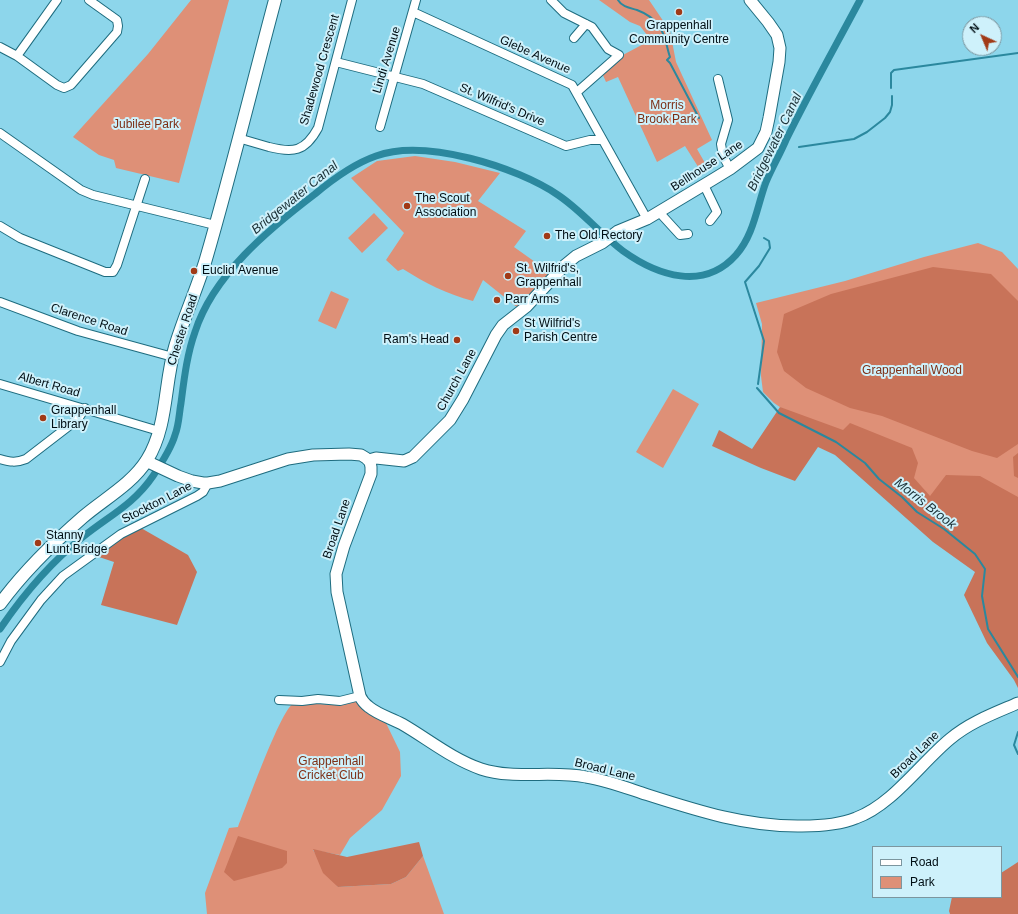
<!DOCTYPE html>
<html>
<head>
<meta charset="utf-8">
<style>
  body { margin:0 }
  #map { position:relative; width:1018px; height:914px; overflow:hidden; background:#8dd6eb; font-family:Arial,sans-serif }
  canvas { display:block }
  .legend { position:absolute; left:872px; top:846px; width:130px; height:52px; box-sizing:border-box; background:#cef1fb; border:1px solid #7c969f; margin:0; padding:5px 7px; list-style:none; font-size:12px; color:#000e14 }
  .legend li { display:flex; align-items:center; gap:8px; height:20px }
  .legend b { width:20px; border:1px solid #7c969f }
  .north { position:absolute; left:962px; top:16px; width:40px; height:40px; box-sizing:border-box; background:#cef1fb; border:1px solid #7c969f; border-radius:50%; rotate:316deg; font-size:11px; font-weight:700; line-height:16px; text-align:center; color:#000e14 }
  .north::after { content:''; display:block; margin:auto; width:14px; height:18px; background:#a13a17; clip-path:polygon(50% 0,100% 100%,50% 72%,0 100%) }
</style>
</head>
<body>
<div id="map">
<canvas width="1018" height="914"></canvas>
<ul class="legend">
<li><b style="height:5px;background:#fff"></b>Road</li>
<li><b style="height:11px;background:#de9077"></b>Park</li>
</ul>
<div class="north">N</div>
</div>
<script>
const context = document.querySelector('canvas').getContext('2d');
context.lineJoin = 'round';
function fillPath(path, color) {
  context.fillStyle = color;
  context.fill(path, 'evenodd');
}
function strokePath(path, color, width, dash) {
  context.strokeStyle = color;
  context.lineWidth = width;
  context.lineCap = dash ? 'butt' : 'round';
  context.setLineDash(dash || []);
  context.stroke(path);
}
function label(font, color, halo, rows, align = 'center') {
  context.font = font + ' Arial,sans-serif';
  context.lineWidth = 4;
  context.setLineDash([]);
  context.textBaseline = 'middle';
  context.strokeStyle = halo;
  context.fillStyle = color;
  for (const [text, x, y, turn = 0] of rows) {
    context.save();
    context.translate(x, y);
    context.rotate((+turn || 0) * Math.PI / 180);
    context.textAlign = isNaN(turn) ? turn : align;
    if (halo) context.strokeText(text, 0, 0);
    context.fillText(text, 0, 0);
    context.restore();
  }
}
const green = new Path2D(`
  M191 0H229L179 183 116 168 114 160 99 155 73 137 148 54Z
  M599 0H649L670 31 676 62 712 140 697 149 709 170 702 173 685 146 657 162 618 77 606 82 602 73 621 56 651 40 640 26 630 22Z
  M415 156 455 162 500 173 478 201 526 231 514 247 552 274 518 308 483 280 473 301C447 294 425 283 403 269L398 271 386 260 404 233 351 178 377 161Z
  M374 213 388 228 362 253 348 238Z
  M978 243 1002 252 1018 269V679L978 570 842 450 774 403 763 392 761 376 762 324 756 303 845 281 924 257Z
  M331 291 349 299 336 329 318 321Z
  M673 389 699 404 663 468 636 452Z
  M357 701 367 711 386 723 400 752 401 776 382 810 350 838 340 855 313 850 338 887 391 884 406 877 423 856 444 914H207L205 893 229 828 238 827C245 810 281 709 293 704 296 703 302 704 305 704 323 703 341 708 357 701Z`);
const forest = new Path2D(`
  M933 267 991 274 1018 301V444L997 458 972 451 882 416 850 408 806 388 784 371 777 352 784 314 831 294Z
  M780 407 843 430 850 423 912 448 918 463 914 478 930 496 946 475 980 476 1018 497V688L1014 680 987 643 964 595 975 572 933 542 835 455 818 447 795 481 761 468 712 446 719 430 752 449Z
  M1018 453V478L1014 476 1013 457Z
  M141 528 188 555 197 572 177 625 101 605 114 562 96 556 95 553Z
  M238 836 287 851V863L282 868 234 881 224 872Z
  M419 842 423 856 406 877 391 884 338 887 323 873 313 849 347 857Z
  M1018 862V914H950L949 911 952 897H1001V873Z`);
const stream = new Path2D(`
  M618 0C622 7 630 8 637 10 645 13 653 18 658 25 666 34 666 46 670 57L667 60 670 63 699 118
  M891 88V73L894 70 1018 53
  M799 147 854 139 867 132 885 118 890 112 892 105V96
  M758 384 764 341 745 282 759 266 770 248 769 241 764 238
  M757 388 779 413 836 442 865 463 879 479 902 497 917 512 944 529 975 554 985 569 982 596 988 629 1018 677
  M1018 732 1014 745 1018 754`);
const canal = new Path2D(`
  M0 629C23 595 51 562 84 536 109 516 134 504 153 476 161 464 171 449 175 435 179 425 179 414 181 403 184 380 187 354 195 332 213 275 269 229 315 194 333 179 353 164 376 156 425 138 517 167 558 195 582 211 600 234 623 251 658 276 704 291 736 255 754 235 757 206 766 182 772 168 780 154 786 140 809 93 835 47 860 0`);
const street = new Path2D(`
  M551 0 564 13 592 27 608 49 619 55 577 92
  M413 12 572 85 647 219
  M574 38 586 24
  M0 47 17 56 57 85 64 88 71 85 117 32 118 26 117 20 89 0
  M17 56 57 0
  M336 62 423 84 566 146 590 140H602
  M718 79 728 120 721 144 723 156 730 169
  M380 127 416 0
  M0 133 81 190 93 195 215 225
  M238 138C248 141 259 144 269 147 293 153 305 152 318 128L352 0
  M704 185 717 212 710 221
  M659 212 680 235 688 234
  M0 226 20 238 105 272H113L117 265 145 179
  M0 302 78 331 173 357
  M0 384 159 431
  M0 459C10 462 16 463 26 459L78 419 85 408
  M0 662 11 641 41 600 63 576 121 534 197 496 203 492 208 483
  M279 700 302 701 318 699 340 701 360 696`);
const secondary = new Path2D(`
  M369 460 376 458 404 461 413 457 450 420 463 399 496 335 503 325 526 307 565 265 576 256 602 243 618 231 647 219 712 180 730 169 758 148 766 132 769 118 779 62 780 48 777 35 768 22 750 0
  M146 461 178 476 192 481 203 483H208L220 481 288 459 313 455 349 454 361 455 366 458 370 462 371 467V474L344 546 336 574 337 592 360 696C362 701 365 704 369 707 379 715 391 718 402 724 428 739 452 759 481 769 515 780 551 770 586 777 605 780 624 787 642 793 695 810 746 827 802 826 820 826 839 825 856 818 892 805 921 763 950 739 970 722 995 713 1018 703`);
const primary = new Path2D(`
  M0 604C24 571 52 544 83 517 104 499 132 484 147 460 168 426 164 384 175 347 184 317 197 289 206 259 231 173 252 86 275 0`);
const markers = [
  [679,12,4,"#a13a17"],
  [407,206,4,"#a13a17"],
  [547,236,4,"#a13a17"],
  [194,271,4,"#a13a17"],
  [508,276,4,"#a13a17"],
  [497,300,4,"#a13a17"],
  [516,331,4,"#a13a17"],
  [457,340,4,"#a13a17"],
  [43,418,4,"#a13a17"],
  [38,543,4,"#a13a17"]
];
const poiNames = [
  ["Grappenhall",679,26,"center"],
  ["Community Centre",679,40,"center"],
  ["The Scout",415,199],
  ["Association",415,213],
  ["The Old Rectory",555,236],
  ["St. Wilfrid's,",516,269],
  ["Grappenhall",516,283],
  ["Euclid Avenue",202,271],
  ["Parr Arms",505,300],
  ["St Wilfrid's",524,324],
  ["Parish Centre",524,338],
  ["Ram's Head",449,340,"right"],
  ["Grappenhall",51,411],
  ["Library",51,425],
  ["Stanny",46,536],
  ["Lunt Bridge",46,550]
];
const streetNames = [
  ["Glebe Avenue",535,55,24],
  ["Lindi Avenue",387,60,-73],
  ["Shadewood Crescent",320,70,-74],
  ["St. Wilfrid's Drive",502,105,23],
  ["Bellhouse Lane",707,166,-33],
  ["Clarence Road",89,320,18],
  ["Chester Road",183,330,-72],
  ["Church Lane",457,380,-61],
  ["Albert Road",49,385,16],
  ["Stockton Lane",157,503,-27],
  ["Broad Lane",337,529,-71],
  ["Broad Lane",915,755,-44],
  ["Broad Lane",605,770,14]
];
const parkNames = [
  ["Morris",667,106],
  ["Brook Park",667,120],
  ["Jubilee Park",146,125],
  ["Grappenhall Wood",912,371],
  ["Grappenhall",331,762],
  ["Cricket Club",331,776]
];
const waterNames = [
  ["Bridgewater Canal",775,142,-64],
  ["Bridgewater Canal",295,198,-39],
  ["Morris Brook",925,504,38]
];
fillPath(green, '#de9077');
fillPath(forest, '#c87359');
strokePath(stream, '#2b889e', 2);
strokePath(canal, '#2b889e', 7);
strokePath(street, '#1e6c7f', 10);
strokePath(secondary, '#1e6c7f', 13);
strokePath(primary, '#1e6c7f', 14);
strokePath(street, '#fff', 8);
strokePath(secondary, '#fff', 11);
strokePath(primary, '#fff', 12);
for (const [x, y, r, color] of markers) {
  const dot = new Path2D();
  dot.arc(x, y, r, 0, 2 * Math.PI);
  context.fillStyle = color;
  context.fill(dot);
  strokePath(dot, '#cef1fb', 1.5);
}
label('12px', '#000e14', '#cef1fb', poiNames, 'left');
label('12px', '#000e14', '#cef1fb', streetNames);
label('12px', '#7d2f15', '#cef1fb', parkNames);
label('italic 13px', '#1b3036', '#cef1fb', waterNames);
</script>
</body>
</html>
